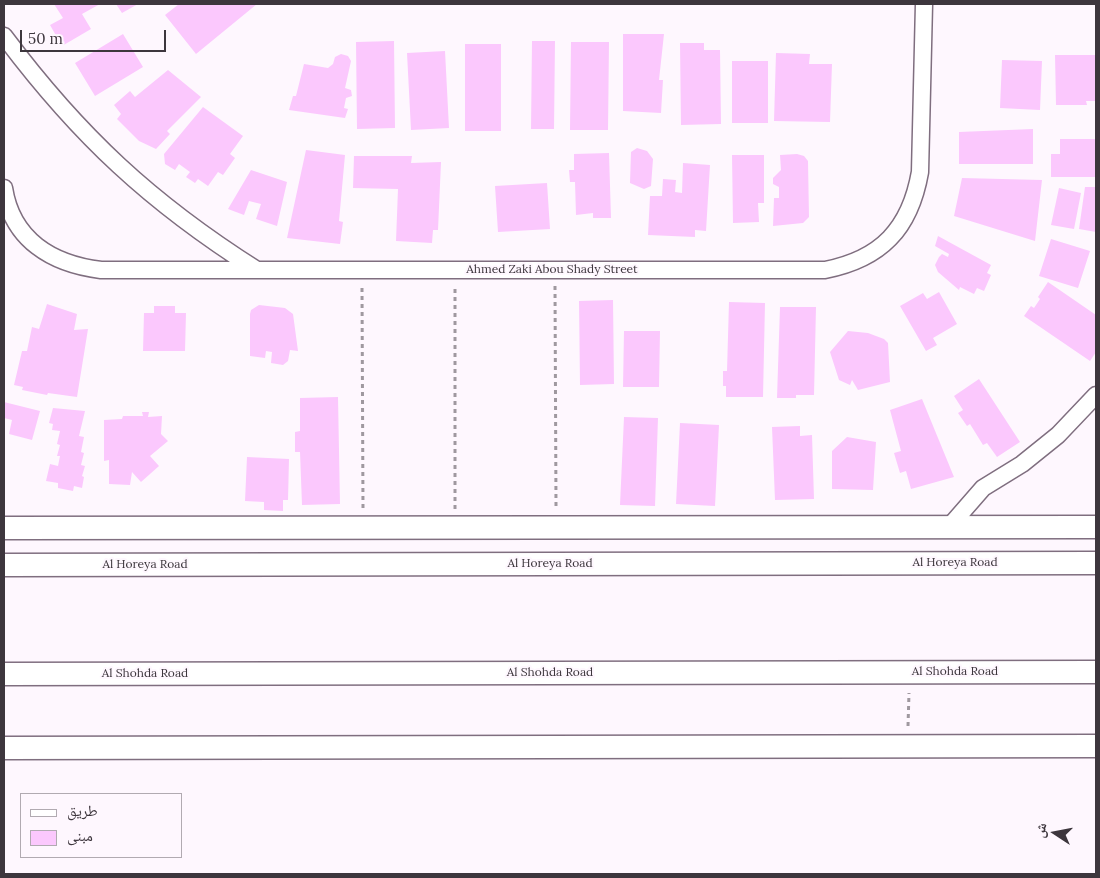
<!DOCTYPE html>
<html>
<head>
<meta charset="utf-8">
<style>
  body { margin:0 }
  #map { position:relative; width:1100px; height:878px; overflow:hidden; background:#fef7fe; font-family:Lora,"Noto Naskh Arabic",serif }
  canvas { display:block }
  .frame { position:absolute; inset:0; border:5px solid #3d363d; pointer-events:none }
  .legend { position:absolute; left:20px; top:793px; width:162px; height:65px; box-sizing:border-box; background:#fef7fe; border:1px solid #b1aab1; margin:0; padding:6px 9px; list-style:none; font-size:15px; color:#3d363d }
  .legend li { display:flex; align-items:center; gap:10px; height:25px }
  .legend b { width:25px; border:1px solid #b1aab1 }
  .north { position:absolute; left:1030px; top:808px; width:50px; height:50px; -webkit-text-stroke:4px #fef7fe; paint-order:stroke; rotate:281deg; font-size:14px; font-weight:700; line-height:20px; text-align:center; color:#3d363d }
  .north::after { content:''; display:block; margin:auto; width:18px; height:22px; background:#3d363d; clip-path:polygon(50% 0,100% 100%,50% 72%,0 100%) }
  .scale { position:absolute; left:20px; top:30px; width:146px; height:22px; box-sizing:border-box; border:2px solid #3d363d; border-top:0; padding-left:6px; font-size:15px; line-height:18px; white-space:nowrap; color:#3d363d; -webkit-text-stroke:4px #fef7fe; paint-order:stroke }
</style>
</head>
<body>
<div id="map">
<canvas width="1100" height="878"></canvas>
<div class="frame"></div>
<ul class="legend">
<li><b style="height:6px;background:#fff"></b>طريق</li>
<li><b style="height:14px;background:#fbc8fd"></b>مبنى</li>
</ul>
<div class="north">ش</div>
<div class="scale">50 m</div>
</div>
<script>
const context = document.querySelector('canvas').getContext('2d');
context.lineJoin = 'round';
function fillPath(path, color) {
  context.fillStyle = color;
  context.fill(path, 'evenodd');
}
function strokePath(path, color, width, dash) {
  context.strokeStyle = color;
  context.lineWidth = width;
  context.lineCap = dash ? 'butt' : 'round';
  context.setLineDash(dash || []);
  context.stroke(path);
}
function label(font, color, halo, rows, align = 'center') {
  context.font = font + ' Lora,serif';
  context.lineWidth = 4;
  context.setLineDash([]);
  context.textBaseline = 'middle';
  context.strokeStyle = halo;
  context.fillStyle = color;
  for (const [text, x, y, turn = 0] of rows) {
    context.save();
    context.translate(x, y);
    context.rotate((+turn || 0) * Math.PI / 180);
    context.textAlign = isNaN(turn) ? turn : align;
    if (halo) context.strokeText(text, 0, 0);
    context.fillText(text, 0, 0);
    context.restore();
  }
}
const building = new Path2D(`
  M54 4H100L82 14 91 29 62 46 50 25 63 18Z
  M116 4H138L122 13Z
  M179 4H257L196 54 165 15Z
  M123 34 143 67 95 96 75 63Z
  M623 34H664L659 80H663L661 113 623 111Z
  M394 41 395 128 357 129 356 42Z
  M532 41H555L554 129H531Z
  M571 42H609L608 130H570Z
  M680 43H704V50H720L721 124 681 125Z
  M465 44H501V131H465Z
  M445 51 449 128 411 130 407 53Z
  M776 53 810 54 809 64H832L830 122 774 121Z
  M341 54 348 56 351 61 345 88 351 90 352 96 346 98 344 108 348 109 345 118 289 110 293 96H296L304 64 328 68 333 64 335 57Z
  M1055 55H1096V101H1086L1087 105H1056Z
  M1002 60 1042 61 1040 110 1000 108Z
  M732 61H768V123H732Z
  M168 70 201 97 167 131 170 134 156 149 139 141 117 119 121 114 114 105 130 91 135 97Z
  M203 107 243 136 230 154 235 158 223 175 218 172 208 186 198 179 195 183 186 177 190 172 179 164 175 170 165 164 164 154Z
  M1033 129V164H959V132Z
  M1060 139H1096V177H1051V154H1060Z
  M637 148 647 151 653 159 651 186 644 189 630 183 631 152Z
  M306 150 345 155 339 221 343 222 340 244 287 238Z
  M609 153 611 218H593V213L576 215 575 182H570L569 170H574V154Z
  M797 154 804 156 808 161 809 217 803 223 773 226 774 198H779V187L773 184V178L781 170 780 155Z
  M732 155H764V203H758L759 222 733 223Z
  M354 156H412L411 163 441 162 438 230H433L432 243 396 241 398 189 353 188Z
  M683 163 710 165 706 231 695 230V237L648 235 650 196H662L663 179 676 180 675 192 682 193Z
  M251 170 287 182 277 226 256 219 261 204 249 201 244 215 228 209Z
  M962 178 1042 180 1035 241 954 216Z
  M547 183 550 229 498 232 495 186Z
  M1085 187H1096V232L1079 229Z
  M1059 188 1081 193 1074 229 1051 225Z
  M938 236 991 265 987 273 991 275 984 291 977 288 974 294 960 287 959 290 938 272 935 265 939 257 942 254 948 257 949 254 935 246Z
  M1051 239 1090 251 1078 288 1039 276Z
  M1048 282 1096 315V352L1090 361 1024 316 1031 306 1034 308 1040 299 1038 297Z
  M939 292 957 324 933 338 937 345 926 351 900 306 923 293 927 299Z
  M613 300 614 384 580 385 579 301Z
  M729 302 765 303 763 397H726V386H723V371H727Z
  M47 304 77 314 74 330 88 329 77 397 48 393 47 395 22 390 23 387 14 385 22 351H27L32 327 39 329Z
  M259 305 285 308 293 314 298 351 290 350 288 361 283 365 271 363 272 352 266 351 265 358 250 356V314L251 310Z
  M154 306H175V313H186L185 351H143L144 313H154Z
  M780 307H816L814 395H796V398H777Z
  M624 331H660L659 387H623Z
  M848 331 868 333 884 339 888 343 890 382 858 390 852 380 850 385 839 380 830 352Z
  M979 379 1020 442 997 457 987 443 983 445 970 424 967 426 958 413 963 410 954 396Z
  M338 397 340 504 302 505 300 452H295V432L300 431V398Z
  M922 399 954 477 911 489 906 471 900 473 894 453 901 451 890 410Z
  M4 402 40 411 32 440 9 434 12 420 4 418Z
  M53 408 85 411 79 436 84 437 81 452 84 453 81 465 85 466 82 476 84 477 82 488 74 486 73 491 58 488V483L46 481 50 464 58 466 60 456H57L60 445 57 444 60 431 52 430 53 424 49 423Z
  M142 412H149L148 417 162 416 161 434 168 441 150 456 159 466 141 482 132 472 130 485 109 484V460L104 461V420L122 419 123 416H143Z
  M624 417 658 418 655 506 620 505Z
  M680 423 719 425 715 506 676 504Z
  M800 426V436L812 435 814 499 775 500 772 427Z
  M847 437 876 442 873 490 832 489V451Z
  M247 457 289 459 288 500H283V511L264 510V502L245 501Z`);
const path = new Path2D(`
  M555 286 556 507
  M362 288 363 509
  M455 509V288
  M908 726 909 693`);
const street = new Path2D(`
  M4 36C79 136 151 203 257 270
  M4 188C12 240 52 264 101 270H825C881 259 910 229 920 172L924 4
  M949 527 983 488 1022 464 1058 435 1096 395`);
const secondary = new Path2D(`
  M4 528 1096 527
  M4 565 1096 563
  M4 674 1096 672
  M4 748 1096 746`);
const streetNames = [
  ["Ahmed Zaki Abou Shady Street",552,270],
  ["Al Horeya Road",955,563],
  ["Al Horeya Road",550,564],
  ["Al Horeya Road",145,565],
  ["Al Shohda Road",955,672],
  ["Al Shohda Road",550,673],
  ["Al Shohda Road",145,674]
];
fillPath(building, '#fbc8fd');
strokePath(street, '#7f6e7f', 19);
strokePath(secondary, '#7f6e7f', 25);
strokePath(path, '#9f989f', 3, [4, 4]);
strokePath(street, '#fff', 16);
strokePath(secondary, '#fff', 22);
label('12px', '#3d363d', '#fef7fe', streetNames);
</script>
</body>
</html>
